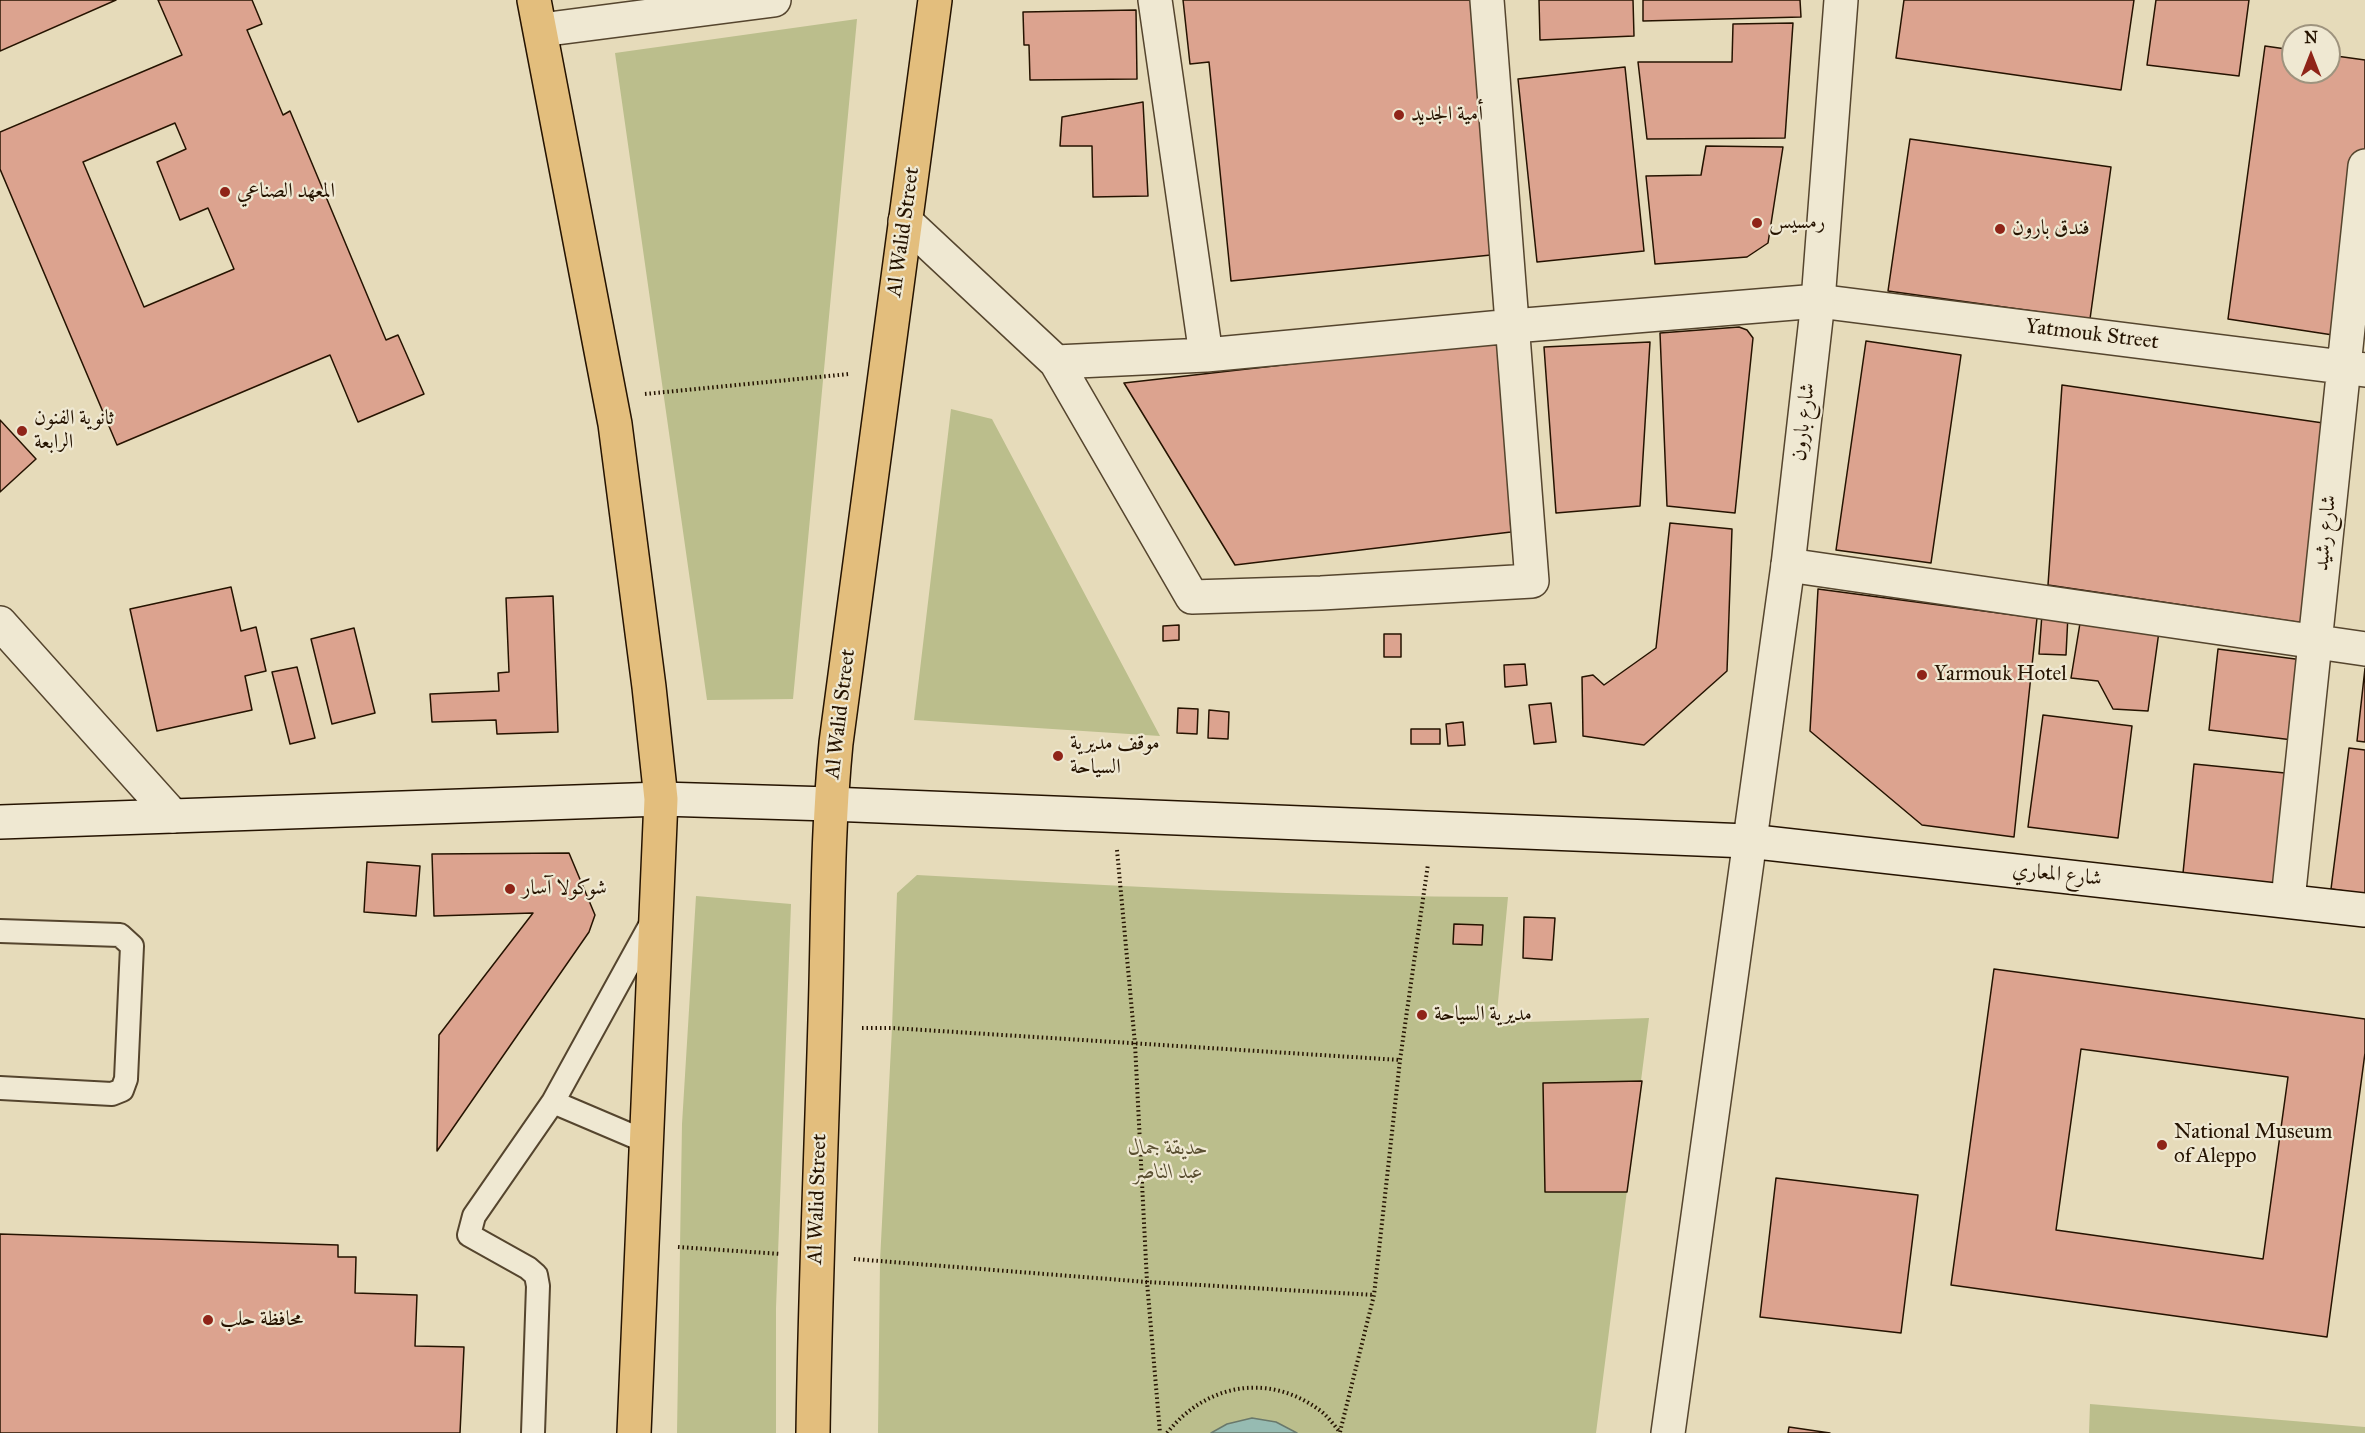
<!DOCTYPE html>
<html>
<head>
<meta charset="utf-8">
<style>
  body { margin:0 }
  #map { position:relative; width:2365px; height:1433px; overflow:hidden; background:#e6dbba; font-family:"IM FELL Great Primer",serif }
  canvas { display:block }
  .north { position:absolute; left:2281px; top:24px; width:60px; height:60px; box-sizing:border-box; background:#efe8d2; border:2px solid #9e937e; border-radius:50%; rotate:0deg; font-size:16px; font-weight:700; line-height:24px; text-align:center; color:#251300 }
  .north::after { content:''; display:block; margin:auto; width:21px; height:27px; background:#8f2418; clip-path:polygon(50% 0,100% 100%,50% 72%,0 100%) }
</style>
</head>
<body>
<div id="map">
<canvas width="2365" height="1433"></canvas>
<div class="north">N</div>
</div>
<script>
const context = document.querySelector('canvas').getContext('2d');
context.lineJoin = 'round';
function fillPath(path, color) {
  context.fillStyle = color;
  context.fill(path, 'evenodd');
}
function strokePath(path, color, width, dash) {
  context.strokeStyle = color;
  context.lineWidth = width;
  context.lineCap = dash ? 'butt' : 'round';
  context.setLineDash(dash || []);
  context.stroke(path);
}
function label(font, color, halo, rows, align = 'center') {
  context.font = font + ' "IM FELL Great Primer",Amiri,serif';
  context.lineWidth = 4.5;
  context.setLineDash([]);
  context.textBaseline = 'middle';
  context.strokeStyle = halo;
  context.fillStyle = color;
  for (const [text, x, y, turn = 0] of rows) {
    context.save();
    context.translate(x, y);
    context.rotate((+turn || 0) * Math.PI / 180);
    context.textAlign = isNaN(turn) ? turn : align;
    if (halo) context.strokeText(text, 0, 0);
    context.fillText(text, 0, 0);
    context.restore();
  }
}
const green = new Path2D(`
  M857 19 793 699 707 700 615 53Z
  M951 409 992 419 1160 736 914 720Z
  M917 875C1114 886 1311 897 1508 897L1496 1023 1649 1018 1596 1433H878L880 1261 892 1028 897 893Z
  M696 896 791 904 776 1308V1433H677L682 1124Z
  M2090 1404 2365 1427V1433H2089Z`);
const water = new Path2D(`
  M1252 1418 1276 1422 1297 1433H1211L1227 1424Z`);
const building = new Path2D(`
  M0 0H116L0 51Z
  M158 0H252L262 24 247 30 283 115 290 111 386 340 398 335 424 394 358 422 330 355 117 445 0 169V132L182 55ZM175 123 186 149 157 162 180 220 208 208 234 269 144 307 83 162Z
  M1183 0H1475L1501 254 1231 281 1209 62 1190 64Z
  M1539 0H1633L1634 36 1540 40Z
  M1643 0H1800L1801 17 1643 21Z
  M1904 0H2134L2121 90 1896 58Z
  M2156 0H2249L2239 76 2147 65Z
  M1136 10 1137 79 1030 80 1029 45H1024L1023 12Z
  M1793 23 1785 138 1647 139 1638 62H1732L1733 24Z
  M2265 46 2293 50V72H2329V55L2365 60V234L2359 339 2228 319Z
  M1625 67 1644 251 1537 262 1518 79Z
  M1143 102 1148 196 1093 197 1092 146H1060L1062 117Z
  M1910 139 2111 167 2090 319 1888 291Z
  M1706 146 1783 147 1768 243 1747 257 1655 264 1646 176 1701 175Z
  M1739 327 1747 330 1753 338 1735 513 1667 506 1660 333Z
  M1502 340 1511 532 1235 565 1124 383Z
  M1866 341 1961 355 1931 563 1836 550Z
  M1650 342 1640 506 1556 513 1544 347Z
  M2062 385 2330 424 2310 624 2048 585Z
  M0 420 36 459 0 492Z
  M1670 523 1732 529 1727 671 1644 745 1583 736 1582 677 1593 675 1604 685 1656 648Z
  M231 587 241 631 256 627 266 671 245 676 252 710 157 731 130 609Z
  M1818 589 2037 618 2014 837 1922 825 1810 731Z
  M553 596 558 732 497 734 496 720 432 722 430 694 499 691 498 673 509 672 506 598Z
  M2083 605 2161 617 2148 711 2113 709 2098 681 2071 678Z
  M2042 614 2068 615 2066 655 2039 654Z
  M1179 625V640L1163 641V626Z
  M354 628 375 713 332 724 311 639Z
  M1384 634H1401V657H1384Z
  M2218 649 2303 660 2293 740 2209 730Z
  M1525 664 1527 685 1505 687 1504 665Z
  M297 667 315 738 290 744 272 672Z
  M2365 668V742L2357 741Z
  M1551 703 1556 742 1534 744 1529 705Z
  M1178 708 1198 709 1197 734 1177 733Z
  M1209 710 1229 712 1228 739 1208 738Z
  M2043 715 2132 726 2118 838 2028 827Z
  M1463 722 1465 745 1448 746 1446 724Z
  M1411 729H1440V744H1411Z
  M2349 748 2365 750V894L2331 889Z
  M2194 764 2285 773 2273 891 2182 883Z
  M569 853 595 915 589 932 437 1151 439 1035 533 913 434 916 432 854Z
  M367 862 420 866 416 916 364 912Z
  M1524 917 1555 918 1552 960 1523 958Z
  M1454 924 1483 925 1482 945 1453 944Z
  M1994 969 2365 1019V1053L2327 1337 1951 1285ZM2081 1049 2288 1077 2263 1259 2056 1230Z
  M1642 1081 1627 1192H1545L1543 1083Z
  M1776 1178 1918 1195 1901 1333 1760 1317Z
  M0 1234 338 1245V1257H356L355 1293 417 1295 415 1346 464 1347 460 1433H0Z
  M1789 1427 1830 1433H1788Z`);
const path = new Path2D(`
  M645 394 849 374
  M1117 850 1135 1044 1147 1282 1160 1433
  M862 1028H892L1400 1060
  M678 1247 781 1254
  M854 1259 1147 1282 1374 1295
  M1340 1432 1374 1295 1400 1060 1428 864
  M1167 1433C1205 1385 1266 1372 1318 1409 1326 1414 1333 1424 1340 1432`);
const service = new Path2D(`
  M0 931 120 935 132 946 126 1079 122 1090 112 1094 0 1088
  M647 1142 553 1102 652 922
  M533 1433 538 1286 536 1275 528 1268 469 1235 474 1216 553 1102`);
const minor = new Path2D(`
  M1155 0 1206 355
  M541 30 774 0
  M905 221 1056 362 1192 597 1321 593 1532 581 1487 0
  M1056 362 1206 355 1513 326 1818 301 2365 370
  M1788 565 2365 649
  M0 623 173 816
  M2288 900 2365 166`);
const tertiary = new Path2D(`
  M1668 1433 1788 565 1818 301 1841 0`);
const secondary = new Path2D(`
  M0 822 661 799 830 804 1748 841 2365 910`);
const primary = new Path2D(`
  M534 0 615 424 649 687 661 799 634 1433
  M813 1433C815 1295 821 1158 825 1020 828 928 827 835 836 743L935 0`);
const markers = [
  [1399,115,6,"#8f2418"],
  [225,192,6,"#8f2418"],
  [1757,223,6,"#8f2418"],
  [2000,229,6,"#8f2418"],
  [22,431,6,"#8f2418"],
  [1922,675,6,"#8f2418"],
  [1058,756,6,"#8f2418"],
  [510,889,6,"#8f2418"],
  [1422,1015,6,"#8f2418"],
  [2162,1145,6,"#8f2418"],
  [208,1320,6,"#8f2418"]
];
const poiNames = [
  ["أمية الجديد",1411,115],
  ["المعهد الصناعي",237,192],
  ["رمسيس",1769,223],
  ["فندق بارون",2012,229],
  ["ثانوية الفنون",34,419],
  ["الرابعة",34,443],
  ["Yarmouk Hotel",1934,675],
  ["موقف مديرية",1070,744],
  ["السياحة",1070,768],
  ["شوكولا آسار",522,889],
  ["مديرية السياحة",1434,1015],
  ["National Museum",2174,1133],
  ["of Aleppo",2174,1157],
  ["محافظة حلب",220,1320]
];
const streetNames = [
  ["Al Walid Street",904,232,-82],
  ["Yatmouk Street",2092,335,7],
  ["شارع بارون",1804,422,-83],
  ["شارع رشيد",2326,533,-84],
  ["Al Walid Street",841,714,-83],
  ["شارع المعاري",2057,875,6],
  ["Al Walid Street",818,1199,-88]
];
const parkNames = [
  ["حديقة جمال",1168,1149],
  ["عبد الناصر",1168,1173]
];
fillPath(green, '#bbbe8c');
fillPath(water, '#96bbb2');
strokePath(water, '#69786b', 1.5);
fillPath(building, '#dca38f');
strokePath(building, '#251300', 1.5);
strokePath(service, '#55452e', 26);
strokePath(minor, '#55452e', 36);
strokePath(tertiary, '#55452e', 36);
strokePath(secondary, '#251300', 36);
strokePath(primary, '#251300', 36);
strokePath(path, '#251300', 4, [1.5, 3]);
strokePath(service, '#efe8d2', 22);
strokePath(minor, '#efe8d2', 33);
strokePath(tertiary, '#efe8d2', 33);
strokePath(secondary, '#efe8d2', 33);
strokePath(primary, '#e3be7d', 33);
for (const [x, y, r, color] of markers) {
  const dot = new Path2D();
  dot.arc(x, y, r, 0, 2 * Math.PI);
  context.fillStyle = color;
  context.fill(dot);
  strokePath(dot, '#efe8d2', 2);
}
label('21px', '#251300', '#efe8d2', poiNames, 'left');
label('21px', '#251300', '#efe8d2', streetNames);
label('italic 21px', '#5a4f31', '#efe8d2', parkNames);
</script>
</body>
</html>
